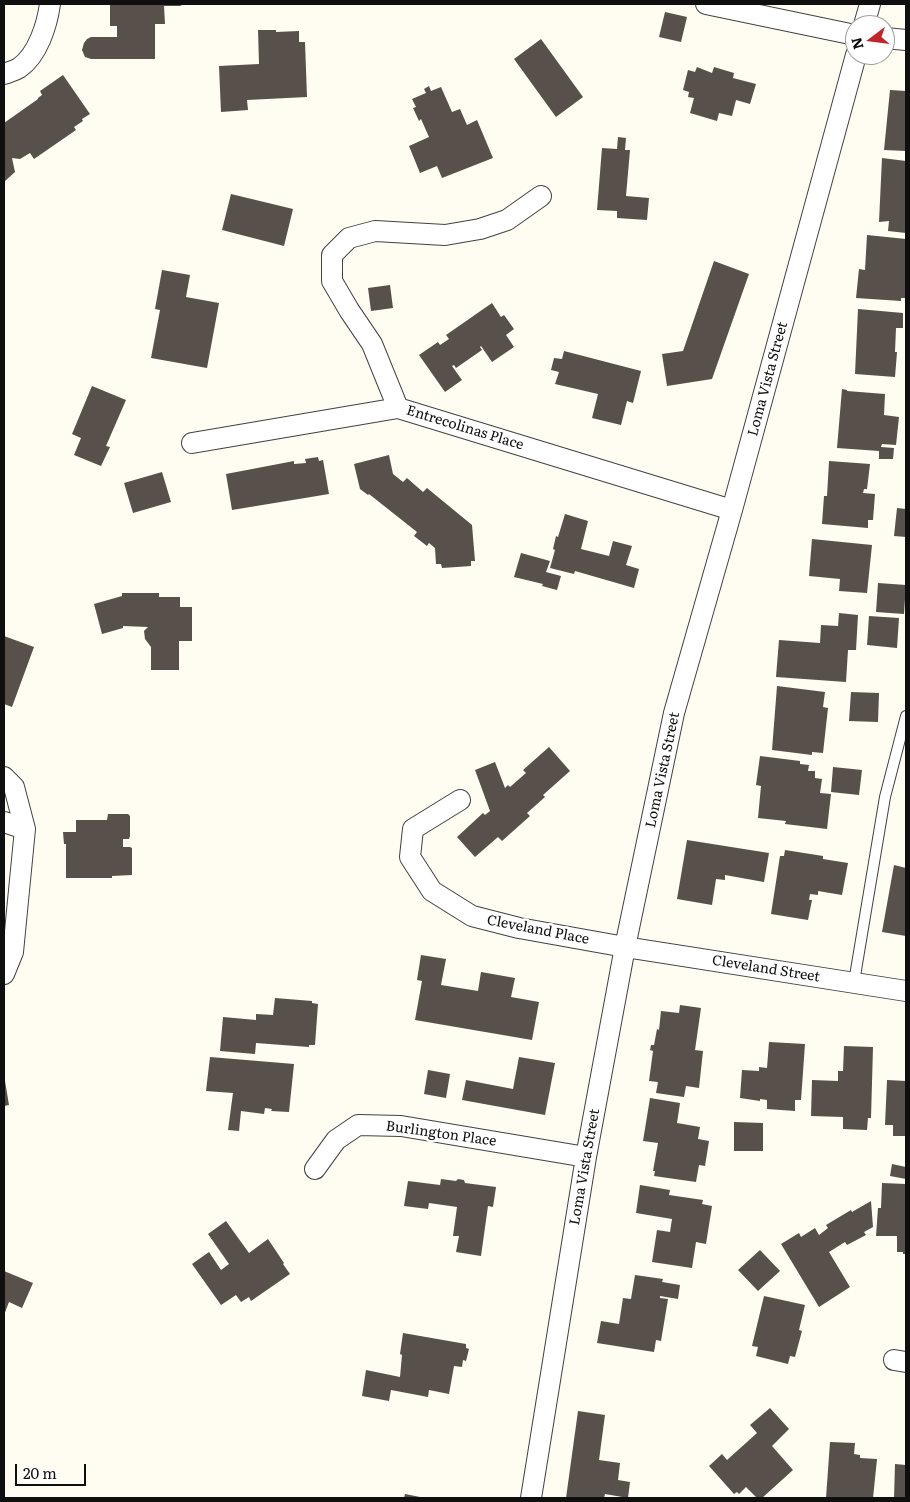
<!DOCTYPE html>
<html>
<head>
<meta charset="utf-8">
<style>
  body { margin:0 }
  #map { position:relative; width:910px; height:1502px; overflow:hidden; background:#fffcf1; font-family:Literata,serif }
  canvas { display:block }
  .frame { position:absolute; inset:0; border:5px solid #0f0f0f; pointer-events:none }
  .north { position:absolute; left:845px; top:15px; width:50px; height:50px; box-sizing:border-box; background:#fff; border:1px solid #9f9f9f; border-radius:50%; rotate:255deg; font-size:14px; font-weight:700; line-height:20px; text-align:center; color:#0f0f0f }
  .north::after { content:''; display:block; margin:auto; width:18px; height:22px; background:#c0252d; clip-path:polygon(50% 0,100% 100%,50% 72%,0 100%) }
  .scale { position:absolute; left:15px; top:1464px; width:71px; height:22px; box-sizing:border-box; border:2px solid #0f0f0f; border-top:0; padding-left:6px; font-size:15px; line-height:18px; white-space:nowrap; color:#0f0f0f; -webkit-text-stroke:4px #fff; paint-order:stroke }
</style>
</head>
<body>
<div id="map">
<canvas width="910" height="1502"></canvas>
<div class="frame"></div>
<div class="north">N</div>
<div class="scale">20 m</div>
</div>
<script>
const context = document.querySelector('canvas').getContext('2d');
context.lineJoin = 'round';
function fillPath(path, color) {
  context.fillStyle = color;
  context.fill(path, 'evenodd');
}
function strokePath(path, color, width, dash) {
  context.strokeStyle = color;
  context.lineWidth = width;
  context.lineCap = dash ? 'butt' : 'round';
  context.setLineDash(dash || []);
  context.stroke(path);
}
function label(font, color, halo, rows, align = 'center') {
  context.font = font + ' Literata,serif';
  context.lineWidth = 5;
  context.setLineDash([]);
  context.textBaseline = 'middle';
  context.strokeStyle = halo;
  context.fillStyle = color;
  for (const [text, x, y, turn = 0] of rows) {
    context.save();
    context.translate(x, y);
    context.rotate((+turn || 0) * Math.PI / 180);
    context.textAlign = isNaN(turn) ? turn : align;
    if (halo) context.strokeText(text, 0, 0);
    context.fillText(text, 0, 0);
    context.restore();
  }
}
const building = new Path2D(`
  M110 4H184L180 6H164L165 24H155V59H91L85 57 82 50 84 43 87 39 91 37H117V26H110Z
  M665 12 687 17 681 42 659 37Z
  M258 30H276V32L299 31V42H305L307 97 247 100 248 110 221 112 219 66 259 64Z
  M541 39 583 97 556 117 514 59Z
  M697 67 712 73 714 67 734 73 733 78 756 84 750 104 736 100 732 116 719 113 717 121 690 113 694 98 688 97 689 92 683 90 688 70 695 72Z
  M63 75 90 114 82 119 83 121 74 127 76 130 34 159 30 153 20 159 12 158 15 172 4 182V123L38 99V98L42 95 40 91Z
  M429 86 431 91 441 87 452 112 460 109 467 125 477 120 493 158 442 178 437 166 420 173 409 146 429 137 421 119 419 121 413 108 416 107 412 99 426 93 424 89Z
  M890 90 906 91V151L884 150Z
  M618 137 626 138 625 150H630L626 196 649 198 647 220 617 218V211L597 210 602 148 617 149Z
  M882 158 906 161V233L888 231 889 221 879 222Z
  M231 194 293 209 284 246 222 230Z
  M867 235 906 239V298H901V301L856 298 859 269 865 270Z
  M714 261 749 274 712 379 667 386 662 354 683 351Z
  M162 270 190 275 186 297 219 303 207 368 151 358 160 310 155 309Z
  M390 285 393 308 371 311 368 288Z
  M492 303 501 317 504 315 514 329 506 335 514 347 492 362 481 346 480 347 482 350 456 368 454 365 452 366 462 380 445 392 419 355 438 342 440 345 449 339 446 335Z
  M858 309 903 313V328H896L895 352H897L895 377 855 374Z
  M564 351 641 371 633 403 627 401 621 425 592 418 598 394 555 384 559 372 551 370 554 358 562 359Z
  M92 386 126 400 106 446 110 447 101 466 74 455 81 438 72 434Z
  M842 389 847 390V391L885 394 884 415 899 417 896 445 882 444 881 447 894 448 893 459H879V451L837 448Z
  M389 455 393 474 403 482 407 478 423 492 427 488 472 525 475 561H471V566L442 568 441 564H436L435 548 429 543 427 546 414 536 417 532 369 494 368 495 360 489 354 464Z
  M318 457 319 461 323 460 329 494 232 510 226 474 294 461V464L306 463 305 459Z
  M829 461 870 464 867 489H864L863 493 875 494 873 520H868V528L822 524 824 496H827Z
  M162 472 171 502 133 513 124 483Z
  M897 508 906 509V537L894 536Z
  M565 514 588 521 581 549 609 556 613 541 632 546 626 565 639 569 634 588 575 571 574 574 550 568 555 550 553 549 556 536 558 537Z
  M812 539 872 545 867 593 839 591 840 579 809 576Z
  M521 553 550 561 546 572 561 576 557 590 542 586 543 584 514 577Z
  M878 583 906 585 904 614 876 612Z
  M122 593H159V597H180V607H192V641H179V670H151V647L145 639 144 631 148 627 123 626V628L102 634 94 604 122 596Z
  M839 613 858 615 856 650H848L846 682 776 677 779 640 820 643 821 625 838 626Z
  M869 616 899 618 897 648 867 645Z
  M4 636 34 647 12 707 4 704Z
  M777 686 825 692 823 707 828 708 823 753 812 752V755L772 750Z
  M851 692 879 693 878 722 849 721Z
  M549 747 570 771 543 795 545 797 527 813 530 816 502 841 498 837 475 857 457 837 483 813 485 815 490 811 475 770 495 762 505 788 508 785 510 787 526 773 523 770Z
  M760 756 800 761V764L809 765 808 771H815V778L822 779 820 793 831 794 827 829 785 824 786 821 758 818 761 786 756 785Z
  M833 767 862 770 859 795 831 792Z
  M108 814H128L130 816V836L129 839H123V847H130L132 848V875L112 876V878H66V844H64L63 832H76V820H107Z
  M687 840 769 853 764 882 725 875V880L716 879 712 905 677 899Z
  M785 850 823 856V859L848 863 842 895 818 891V895L810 894 809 900H812L808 920 771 914 780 856H784Z
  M894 865 906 868V936L882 932Z
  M421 955 446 959 441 985 478 991 481 972 515 978 511 997 539 1002 532 1040 415 1020 422 981 417 980Z
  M275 998 312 1001V1003L318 1004 315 1045H309V1047L256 1043 255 1054 220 1051 223 1017 256 1020V1014L273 1015Z
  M680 1005 701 1008 695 1050 703 1051 699 1088 686 1086 684 1097 656 1093 658 1082 649 1081 653 1051 650 1050 651 1045H654L657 1029 659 1030 661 1011 679 1013Z
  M769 1042 805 1044 801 1100H795V1111L767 1109V1100L760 1099V1101L740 1098 742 1070 759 1071V1067L767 1068Z
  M844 1046 873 1047 871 1118H868L867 1130 843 1129V1117L811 1116 812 1080 838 1081V1071H843Z
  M210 1057 294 1064 289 1112 271 1111 272 1109 265 1108 264 1114 241 1111 239 1131 228 1130 233 1093 206 1091Z
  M519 1057 555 1063 545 1115 462 1100 466 1080 513 1089Z
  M428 1070 450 1074 446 1098 424 1094Z
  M4 1075 9 1105 4 1106Z
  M887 1080 906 1081V1136H893V1125H885Z
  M650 1098 680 1103 677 1123 700 1127 698 1139 709 1141 705 1166 699 1165 696 1182 654 1176 655 1171H653L658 1143 643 1141Z
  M734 1122 763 1123V1151H734Z
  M892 1164 906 1167V1179L890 1176Z
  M441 1179 456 1181 458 1179 464 1180 465 1183 496 1187 493 1207 488 1206 481 1256 456 1252 459 1236H453L457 1207 429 1203 428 1209 404 1206 408 1181 440 1185Z
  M882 1183 906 1184V1254H903V1252H897V1236H876L878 1208H881Z
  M640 1185 670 1190 669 1195 703 1200 702 1204 712 1206 706 1244 696 1242 692 1268 652 1262 657 1230 670 1232 672 1219 636 1213Z
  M871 1201 873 1227 864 1232 866 1235 847 1245 845 1242 829 1252 850 1287 819 1307 781 1244 799 1233 801 1237 815 1228 819 1235 828 1228 826 1225 851 1210 852 1212Z
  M226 1221 249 1253 268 1239 284 1263 283 1264 290 1274 251 1301 249 1297 241 1302 236 1295 221 1305 192 1264 209 1252 221 1270 229 1264 208 1234Z
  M760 1250 780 1271 758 1291 738 1270Z
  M4 1271 33 1283 22 1308 9 1302 4 1315Z
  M635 1275 663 1279 662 1282 680 1285 678 1299 660 1296V1298L668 1299 661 1341 656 1340 654 1352 597 1343 601 1321 619 1324 623 1298 631 1299Z
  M764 1296 805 1305 799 1330 802 1331 795 1357 790 1356 788 1364 756 1356 758 1347 752 1346Z
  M403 1333 466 1344V1348L469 1349 466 1361 463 1360 462 1367 454 1366 449 1394 429 1390 428 1397 391 1390 389 1401 362 1396 366 1370 400 1377 402 1355 400 1354Z
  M770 1408 789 1429 772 1446 793 1470 762 1498H757L746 1487 739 1494 737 1492 734 1494 709 1466 722 1454 727 1460 757 1433 750 1425Z
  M578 1411 605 1415 599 1460 620 1463 618 1480 630 1482 628 1498 605 1494 604 1498H566Z
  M830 1442 855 1443 854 1454 860 1455V1458L877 1459 873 1498H826Z
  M895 1464 906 1465V1498H894Z
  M405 1494 420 1497 419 1498H404Z`);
const lane = new Path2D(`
  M854 982 885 797 906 716`);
const street = new Path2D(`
  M706 4 855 35
  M864 25 870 4
  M885 38 906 40
  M4 74C9 72 14 71 19 68 38 55 47 25 50 4
  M398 408 372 344 349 310 332 281V255L349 238 375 231 445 235 480 229 507 220 541 196
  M192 443 398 408 732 510
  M4 777 14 787 25 829 13 952 4 974
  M460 800 413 829 410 857 432 891 472 916 519 928 625 947 906 991
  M4 822 25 829
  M315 1169 336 1140 358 1125 401 1126 586 1157
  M894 1360 906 1362
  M531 1498 586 1157 625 947 674 713 732 510 856 55`);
const streetNames = [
  ["Loma Vista Street",768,379,-75],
  ["Entrecolinas Place",465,428,17],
  ["Loma Vista Street",663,770,-78],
  ["Cleveland Place",538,930,11],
  ["Cleveland Street",766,969,9],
  ["Burlington Place",441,1134,8],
  ["Loma Vista Street",585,1167,-80]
];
fillPath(building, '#58504b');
strokePath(lane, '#424242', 12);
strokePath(street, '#424242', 22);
strokePath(lane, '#fff', 10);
strokePath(street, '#fff', 20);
label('14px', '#0f0f0f', '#fff', streetNames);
</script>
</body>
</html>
